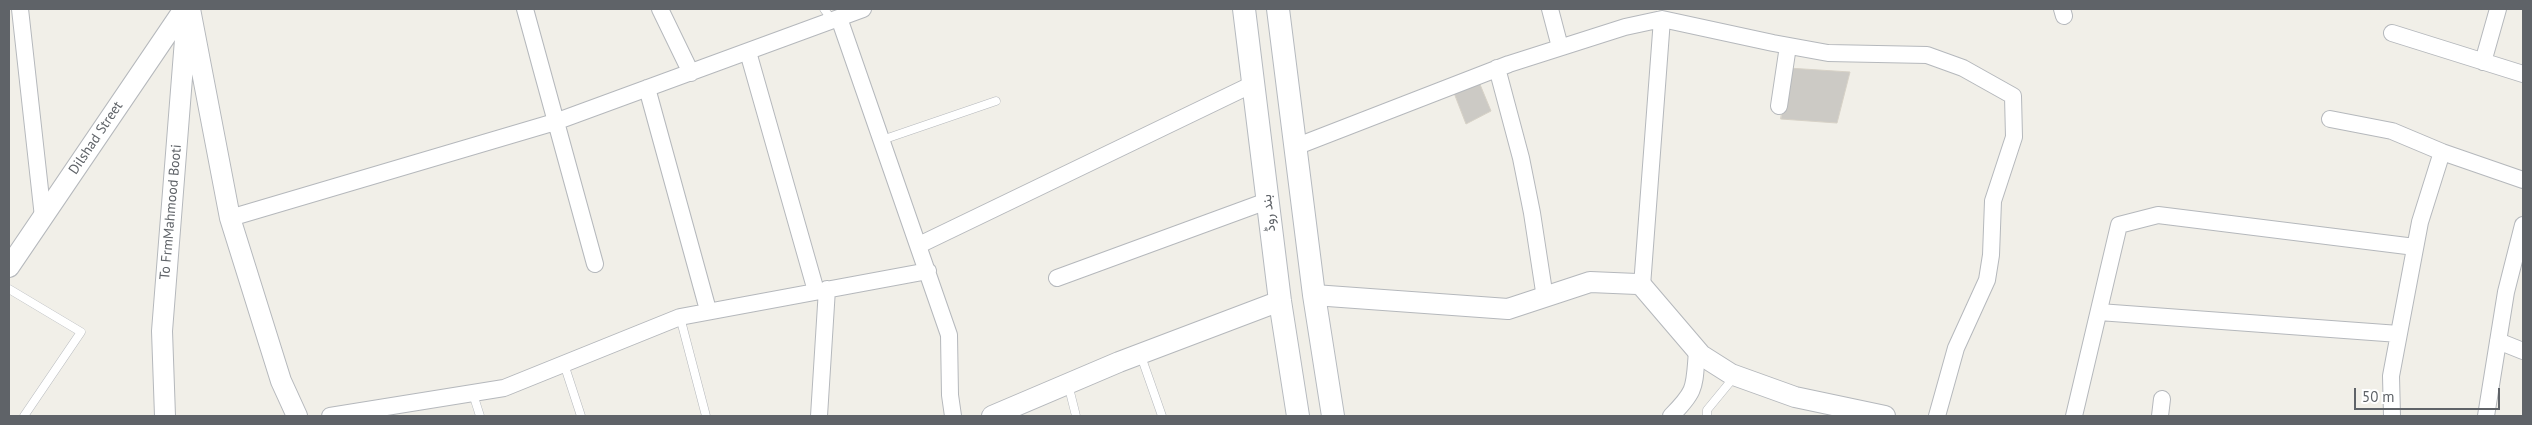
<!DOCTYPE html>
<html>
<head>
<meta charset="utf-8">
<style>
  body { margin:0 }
  #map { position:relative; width:2532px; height:425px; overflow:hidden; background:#f1efe8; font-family:"PT Sans",sans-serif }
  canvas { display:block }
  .frame { position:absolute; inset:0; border:10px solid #5f6368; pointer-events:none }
  .scale { position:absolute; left:2354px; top:388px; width:146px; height:22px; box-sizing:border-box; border:2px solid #5f6368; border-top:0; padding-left:6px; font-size:15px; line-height:18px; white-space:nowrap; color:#5f6368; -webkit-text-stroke:4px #fff; paint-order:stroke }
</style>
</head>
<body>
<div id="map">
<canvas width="2532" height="425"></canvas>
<div class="frame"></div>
<div class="scale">50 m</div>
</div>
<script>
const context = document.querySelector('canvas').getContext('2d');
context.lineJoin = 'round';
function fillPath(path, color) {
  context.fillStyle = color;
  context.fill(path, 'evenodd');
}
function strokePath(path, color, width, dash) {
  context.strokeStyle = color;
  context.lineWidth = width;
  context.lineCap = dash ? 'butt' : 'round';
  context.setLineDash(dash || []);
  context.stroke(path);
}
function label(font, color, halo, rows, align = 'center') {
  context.font = font + ' "PT Sans",Vazirmatn,sans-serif';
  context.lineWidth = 4;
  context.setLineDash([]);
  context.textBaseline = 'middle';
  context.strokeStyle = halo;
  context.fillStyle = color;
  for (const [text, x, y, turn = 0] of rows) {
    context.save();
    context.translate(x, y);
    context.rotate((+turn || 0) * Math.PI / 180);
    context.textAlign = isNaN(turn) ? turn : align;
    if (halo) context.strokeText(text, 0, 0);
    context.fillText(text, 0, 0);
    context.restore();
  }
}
const building = new Path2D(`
  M1788 68 1850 72 1837 123 1781 119Z
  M1479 82 1491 111 1466 124 1454 93Z`);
const service = new Path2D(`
  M824 9 832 20
  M882 140 996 101
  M9 289 81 332 24 416
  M680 317 706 416
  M1141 356 1162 416
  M564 364 581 416
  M1068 384 1076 416
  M473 394 480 416
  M1707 416V410L1735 376`);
const minor = new Path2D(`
  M20 9 43 217
  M525 9 595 264
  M660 9 691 73
  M1550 9 1560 47
  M2062 9 2064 16
  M839 18 949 335 950 395 953 416
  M2392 33 2523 74
  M748 52 816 291
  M2483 62 2498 9
  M1497 68 1521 158 1532 213 1545 298
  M647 88 708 310
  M1779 106 1788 46
  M2330 119 2392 131 2442 152
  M1295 147 1509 64 1625 27 1662 19 1773 43 1828 53 1927 55 1963 68 2013 96 2014 137 1993 201 1991 255 1987 280 1956 348 1937 416
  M230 218 555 122 863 9
  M919 245 1253 84
  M1057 278 1267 201
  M1642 286 1662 19
  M2099 312 2399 334
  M2498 341 2523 351
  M330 416 504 388 680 317 928 271
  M819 416 827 289
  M1671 416C1697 390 1694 387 1697 351
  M2074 416 2119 225 2158 215 2415 247
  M2160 416 2162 399
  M2392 416 2391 376 2420 222 2442 152 2523 180
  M2486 416 2506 292 2523 225`);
const tertiary = new Path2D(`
  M190 9 230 218 281 381 297 416
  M9 267 184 9
  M1314 295 1508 309 1590 282 1637 284 1642 286 1701 355 1731 374 1795 397 1885 416
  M165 416 162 331 186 27
  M992 416 1119 362 1280 301`);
const secondary = new Path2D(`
  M1244 9 1280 301 1298 416
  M1278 9 1314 295 1333 416`);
const streetNames = [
  ["Dilshad Street",96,138,-56],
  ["To FrmMahmood Booti",171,212,-85],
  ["بند روڈ",1269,213,-97]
];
fillPath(building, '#cccac5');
strokePath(building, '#d6d1c6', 1);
strokePath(service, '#b5b8bc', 9);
strokePath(minor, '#b5b8bc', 18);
strokePath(tertiary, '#b5b8bc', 22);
strokePath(secondary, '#b6babf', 24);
strokePath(service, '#fff', 8);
strokePath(minor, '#fff', 16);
strokePath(tertiary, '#fff', 20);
strokePath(secondary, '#fff', 22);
label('14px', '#5f6368', '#fff', streetNames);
</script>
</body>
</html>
